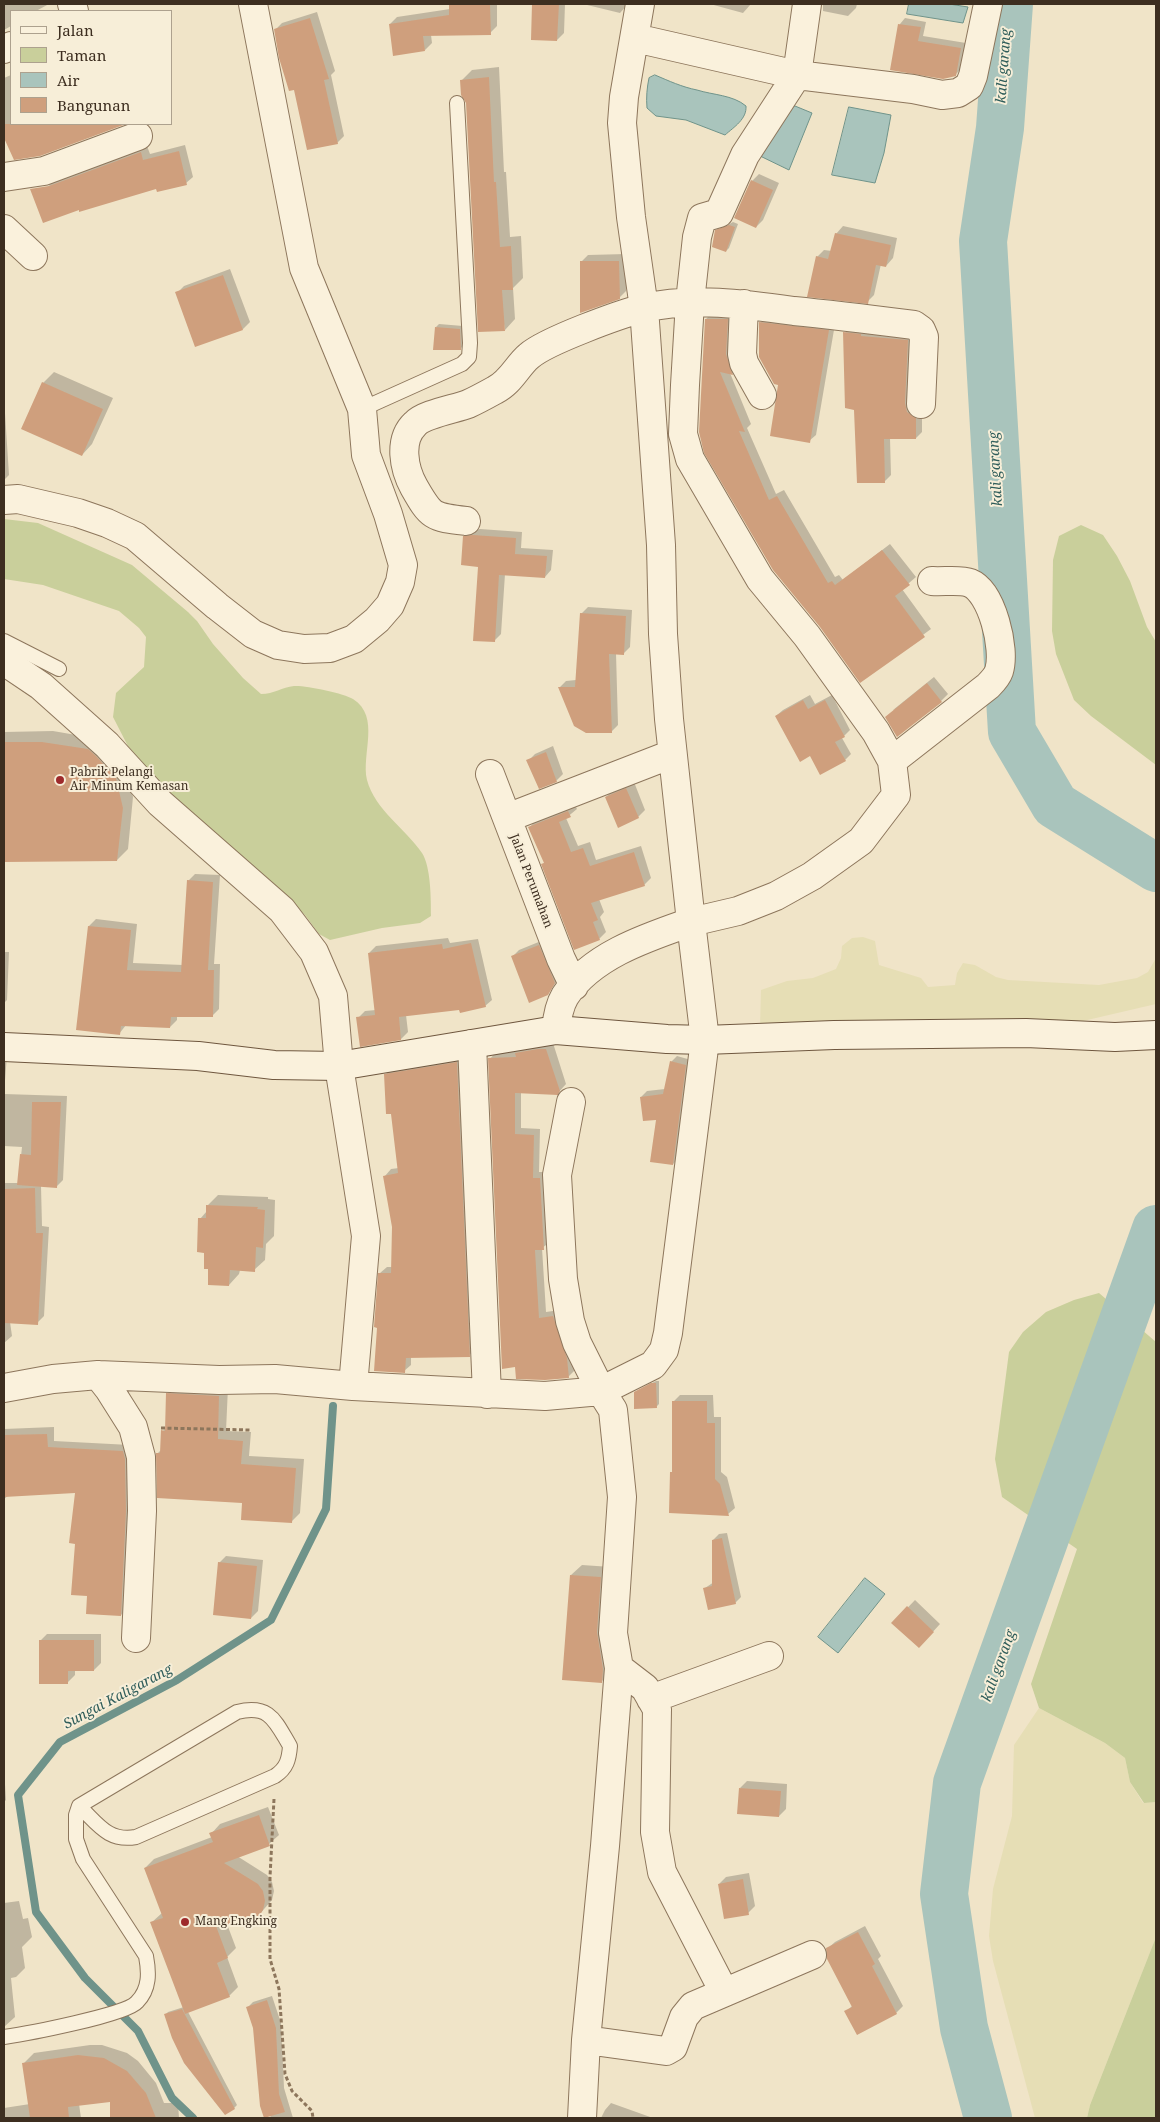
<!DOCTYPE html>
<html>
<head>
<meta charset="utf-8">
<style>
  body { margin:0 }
  #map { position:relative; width:1160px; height:2122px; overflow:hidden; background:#f0e4c8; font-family:"Noto Serif",serif }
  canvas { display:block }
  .frame { position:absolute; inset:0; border:5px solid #3d2e20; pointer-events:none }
  .legend { position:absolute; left:10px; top:10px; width:162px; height:115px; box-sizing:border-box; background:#f7eed8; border:1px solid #ada18e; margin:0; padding:6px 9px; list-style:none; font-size:15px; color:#3d2e20 }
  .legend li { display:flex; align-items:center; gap:10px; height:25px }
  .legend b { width:25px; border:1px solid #ada18e }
</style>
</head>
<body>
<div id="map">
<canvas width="1160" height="2122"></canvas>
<div class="frame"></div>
<ul class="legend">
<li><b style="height:6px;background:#faf1dc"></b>Jalan</li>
<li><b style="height:14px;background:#c9cf9b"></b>Taman</li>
<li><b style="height:14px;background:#a9c4bc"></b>Air</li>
<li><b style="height:14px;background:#cf9f7d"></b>Bangunan</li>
</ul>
</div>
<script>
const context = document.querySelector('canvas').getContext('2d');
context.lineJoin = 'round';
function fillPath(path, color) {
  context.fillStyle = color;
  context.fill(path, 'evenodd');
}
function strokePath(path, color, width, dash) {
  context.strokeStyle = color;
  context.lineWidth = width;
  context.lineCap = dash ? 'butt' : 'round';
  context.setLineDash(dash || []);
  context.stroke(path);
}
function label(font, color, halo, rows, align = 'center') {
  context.font = font + ' "Noto Serif",serif';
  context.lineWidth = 4;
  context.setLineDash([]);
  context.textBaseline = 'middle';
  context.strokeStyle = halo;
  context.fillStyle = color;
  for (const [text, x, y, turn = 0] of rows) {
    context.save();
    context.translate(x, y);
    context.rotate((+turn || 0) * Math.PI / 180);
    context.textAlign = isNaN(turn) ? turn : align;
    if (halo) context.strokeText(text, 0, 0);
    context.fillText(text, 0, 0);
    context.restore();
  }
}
const farmland = new Path2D(`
  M863 937 875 941 879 965 921 978 928 987 955 985 957 973 963 963 975 965 996 977 1008 980 1099 985 1137 978 1148 972 1156 958V1004L1083 1021 760 1027 761 990 787 981 813 978 836 969 841 958 842 946 852 938Z
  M1039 1708 1105 1743 1125 1758 1130 1782 1143 1803 1156 1802V1937L1090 2105 1087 2118H1035L993 1961 989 1936 993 1889 1012 1816 1014 1745Z`);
const green = new Path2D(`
  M4 519 38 523 132 565 188 612 197 621 213 644 243 678 261 694C274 694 282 687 294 686 304 685 344 693 353 699 381 717 361 754 367 780 375 810 406 829 422 853 431 867 431 899 431 916L420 923 382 928 330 940 319 934 305 915 220 837 186 814 132 754 113 717 116 693 144 667 146 637 139 628 119 611 43 585 4 579Z
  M1081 525 1103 535 1117 556 1130 581 1147 627 1156 642V765L1091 716 1074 700 1056 654 1052 631 1053 560 1059 536Z
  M1099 1293 1156 1342V1802L1144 1803 1130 1782 1125 1758 1105 1743 1039 1708 1031 1684 1077 1549 1002 1497 995 1459 1009 1352 1023 1332 1046 1312 1074 1300Z
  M1156 1937V2118H1087L1090 2105Z`);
const water = new Path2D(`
  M909 4H949L968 7 963 23 907 14Z
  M655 75C669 81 682 87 697 90 713 95 733 95 746 106 747 119 734 127 725 135L686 120 656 116 647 108C646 98 647 87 649 78Z
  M788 106H795L812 113 789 170 756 154Z
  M849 107 891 115 884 153 875 183 832 175Z
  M865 1578 885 1594 838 1653 818 1637Z`);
const shadow = new Path2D(`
  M4 4H49L36 11H11V26L4 30Z
  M450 4H497V26L490 33 431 35 432 43 425 50 390 24 397 17 450 9Z
  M534 4H565L564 33 557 40 532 38Z
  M583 4H628L620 13Z
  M710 4H751L743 13Z
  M823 4H857L856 8 848 16 823 11Z
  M317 12 335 71 331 75 344 136 337 143 295 88 275 30 282 23Z
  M905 18 926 22 923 36 966 43 962 68 955 75 891 69 900 24Z
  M499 67 504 172H506L510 237 521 236 523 278 513 288 515 319 505 330 467 102 461 81 472 70Z
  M11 75V124H123L40 155 6 139 4 135V78Z
  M185 145 193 177 186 183 157 187H48L54 180 147 146 150 154Z
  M759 174 779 183 763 220 756 227 752 181Z
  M733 222 738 224 729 248 726 251 716 231Z
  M843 226 897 238 893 258 886 266 881 264 874 295 867 302 817 257 824 250 832 251 836 234Z
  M626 254V291L619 298 581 262 588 255Z
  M230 269 250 322 243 329 196 346 177 293 184 286Z
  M713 312 734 313 739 367 732 374 730 373 751 424 747 428 776 494 784 490 835 577 839 575 843 580 890 544 916 577 902 589 931 629 860 681 706 452V319Z
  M767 316 835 324 816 435 809 441 780 384 760 323Z
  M439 324 463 326V346L460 349 436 327Z
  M851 326 914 334 922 412V432L916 438H890L891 475 884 482 845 333Z
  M54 372 113 398 92 444 82 455 43 383Z
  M4 413H5L9 475 4 480Z
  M480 529 522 532 521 548 553 550 551 570 545 577 505 574 501 634 494 641 479 565 465 537 471 530Z
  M588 607 632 610 630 647 623 654 616 653 618 725 611 732 559 688 566 681 576 680 581 614Z
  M934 677 948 694 941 701 893 710Z
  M810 695 815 704 832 695 850 730 842 738 851 754 845 760 810 754 776 716 783 710Z
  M53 731 99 739 126 767 133 797 128 849 117 860 4 861V732Z
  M553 746 563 774 556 781 528 761 535 754Z
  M634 782 645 810 638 817 606 797 613 790Z
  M575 805 577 809 566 818 578 846 590 842 596 860 641 846 651 878 644 885 599 899 604 912 600 917 606 932 599 939 543 864 545 862 530 827 536 820Z
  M195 874 220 875 214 964H220L219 1009 212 1016H177V1020L170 1027 126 1025 119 1034 89 926 96 919 137 924 133 963 183 965 188 881Z
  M448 938 450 943 478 939 492 1000 485 1006 406 1015 408 1032 401 1039 358 1018 365 1011 376 1010 369 953 376 946Z
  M546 939 562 975 547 994 512 957 519 950Z
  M4 952H9L7 1000 4 1003Z
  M553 1043 566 1084 557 1094 521 1092V1128L540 1129 539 1172H546L550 1242 542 1248 546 1312 560 1310 573 1351 575 1370 568 1377 545 1379 490 1059 496 1052 518 1051 523 1047Z
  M4 1054 7 1055 4 1094 67 1096 63 1180 56 1187 41 1186 42 1226 49 1227 44 1316 37 1323 10 1322 12 1336 4 1343V1183H18L22 1147 4 1146Z
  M464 1056 476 1349 469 1355 411 1357V1365L404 1371 380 1273 387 1267H392L393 1227 385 1176 391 1169 399 1168 393 1112 385 1075 392 1068Z
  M677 1056 691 1060 679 1158 673 1164 658 1118 641 1097 647 1091 665 1089 671 1062Z
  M218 1195 268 1197V1199L275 1200 274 1236 266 1244 265 1260 254 1270H240L239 1274 229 1285 210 1268 200 1219 207 1211 208 1205Z
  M656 1381H659V1404L656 1407 635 1392Z
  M176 1385 228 1387 226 1431 251 1432 249 1456 304 1459 300 1513 291 1522 243 1502 157 1454 161 1450 163 1431 166 1428 167 1394Z
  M680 1395H713L714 1417H721V1472L727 1477 735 1508 728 1514 673 1471V1402Z
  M54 1427V1441L130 1445 128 1608 121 1615 89 1595 76 1543 77 1492 9 1495 4 1499V1429Z
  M727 1533 741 1597 735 1603 705 1588 714 1582 713 1540 719 1534Z
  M226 1556 263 1560 258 1611 251 1618 219 1563Z
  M582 1565 611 1567 612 1671 602 1681 571 1575Z
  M915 1600 940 1624 919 1647 893 1623Z
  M47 1634H101V1663L94 1670H75V1675L68 1682 40 1641Z
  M4 1768 6 1800 4 1802Z
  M747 1781 787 1784 786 1809 779 1816 740 1788Z
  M268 1807 279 1835 269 1844 237 1856 267 1875 272 1882 274 1891 272 1900 257 1917 227 1924 236 1948 227 1957 238 1987 229 1996 188 2012 237 2105 234 2108 165 2015 168 2012 184 2007 151 1923 162 1913 145 1868 154 1859 212 1837 211 1834 220 1824Z
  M749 1873 755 1906 748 1913 719 1884 726 1877Z
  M19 1901 23 1919 28 1918 32 1937 22 1947 25 1968 16 1977 11 1978 15 2017 4 2027V1903Z
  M865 1926 881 1956 878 1959 903 2006 896 2013 846 2012 853 2005 827 1949 835 1942Z
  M272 1996 281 2023 284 2088 293 2118H270L278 2095 248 2007 253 2002Z
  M90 2045H102L127 2053 138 2061 156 2083 164 2103H178L179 2118H111V2100L79 2104 81 2118H4V2108L30 2104 24 2063 34 2053Z
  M611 2103 653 2118H601L605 2110Z`);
const stream = new Path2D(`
  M193 2118 172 2098 138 2031 85 1978 36 1912 18 1795 60 1742 177 1680 271 1620 326 1509 333 1406`);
const river = new Path2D(`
  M1009 4 1000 128 983 241 1012 732 1055 805 1156 868
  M988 2118 964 2028 944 1894 957 1783 1156 1229`);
const building = new Path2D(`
  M449 4H490L491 35 423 36 425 51 393 56 389 24 449 15Z
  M532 4H559L557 41 531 40Z
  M310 18 329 79 324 80 338 144 307 150 294 90 289 91 279 58 274 29Z
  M898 24 921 27 918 41 961 48 956 76 943 79 890 70Z
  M489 77 494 182H496L500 247 511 246 513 290H502L505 331 478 332 466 103 461 95 460 80Z
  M4 124H126L40 156 14 160 4 138Z
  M179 151 187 185 157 192 156 189 79 212V210L43 223 30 189 49 186 141 152 143 160Z
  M751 180 773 190 756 228 734 218Z
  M729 225 735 227 726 252 712 247 715 230Z
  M835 233 891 245 886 267 876 265 868 304 807 297 816 256 828 259Z
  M580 261H619L620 299 580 313Z
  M223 275 243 330 195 347 175 292Z
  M705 319H728L726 354 733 375 720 372 745 432 739 431 769 500 777 496 828 583 832 581 835 585 882 550 910 585 895 596 925 637 860 683 820 627 773 570 704 453 699 432Z
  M759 322 829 330 810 443 770 436 778 385 774 384 759 357Z
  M435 327 460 329 461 350H433Z
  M843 332 861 334V336L908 340 905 403 907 412 916 418V439H884L885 483H857L854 410 845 408Z
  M42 382 103 409 82 456 21 429Z
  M473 535 516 538 515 554 547 556 545 578 499 575 495 642 473 641 478 567 461 565 463 536Z
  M580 613 626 616 624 655 609 654 612 733H586L574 726 558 687H575Z
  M927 683 942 702 897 737 885 717Z
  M803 700 808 709 825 700 845 737 835 742 846 761 820 775 810 756 800 762 775 716Z
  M4 742H42L88 749 96 756 116 778 123 808 117 861 4 862Z
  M546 752 557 782 539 789 526 760Z
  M626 788 639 818 618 828 605 797Z
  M568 811 571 817 559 822 571 852 583 848 590 866 634 852 645 886 591 903 598 920 593 922 600 940 574 950 541 864 544 863 528 827Z
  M187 880 213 882 208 970H214L213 1017H171L170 1028 121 1026 120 1035 76 1030 88 926 131 930 127 970 181 972Z
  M471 943 486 1007 460 1013 459 1010 399 1017 401 1040 360 1047 356 1017 375 1015 368 953 442 944 443 949Z
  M539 945 555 983 548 995 529 1003 511 956Z
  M538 1049H546L560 1091 558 1095 515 1093V1134L534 1135 533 1178H540L544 1250H535L539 1318 553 1316 567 1358 569 1378 545 1380 516 1379 515 1367 502 1369 488 1058 516 1057 515 1053Z
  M670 1061 686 1065 673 1165 650 1162 656 1120 643 1121 640 1097 663 1094Z
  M457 1062 470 1357 406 1358 405 1373 374 1371 377 1328 374 1327 378 1273H391L392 1227 383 1176 398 1173 391 1114H386L384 1074Z
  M32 1102H61L57 1188 17 1185 20 1154 31 1155Z
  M35 1188 36 1233H43L38 1325 4 1323V1189Z
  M206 1205 258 1207 257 1209 265 1210 263 1248 256 1247 255 1272 230 1270 229 1286 208 1285V1269H204V1253L197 1252 198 1218H206Z
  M651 1383H656L657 1408 634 1409V1392Z
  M166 1393 219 1396 218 1439 243 1441 241 1464 296 1468 292 1523 241 1520 242 1503 157 1498 156 1453H160L161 1430 165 1431Z
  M672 1401H707V1423H715V1479L720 1484 729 1516 669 1513 670 1472H672Z
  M47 1434 48 1447 123 1451 125 1459 126 1511 121 1616 86 1614 87 1596 71 1595 75 1544 69 1543 75 1493 4 1497V1435Z
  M722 1538 736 1604 708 1610 703 1588 712 1586V1540Z
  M218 1562 257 1566 251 1619 213 1615Z
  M570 1575 601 1577 597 1632 603 1669 602 1683 562 1680Z
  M907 1606 934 1632 919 1648 891 1623Z
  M39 1640H94V1671H68V1684H39Z
  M739 1788 781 1791 779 1817 737 1814Z
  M259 1815 270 1846 224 1863 258 1884 263 1891 265 1901 263 1910 258 1918 249 1922 216 1926 228 1958 217 1963 230 1997 185 2014 150 1922 163 1918 144 1868 213 1842 209 1833Z
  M743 1879 749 1915 724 1919 718 1884Z
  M858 1932 875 1964 872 1966 897 2014 857 2035 844 2011 852 2007 827 1959 826 1948Z
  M267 2000 276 2028 279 2094 285 2112 264 2118 260 2106 253 2028 246 2007Z
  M182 2009 235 2109 225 2115 184 2063 172 2038 164 2014Z
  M78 2055 104 2058 127 2071 146 2093 156 2118H110V2102L68 2107 69 2118H30L22 2063Z`);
const path = new Path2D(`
  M161 1428 251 1430
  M274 1799 270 1877V1959L279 1989 285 2074 292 2091 312 2111 313 2118`);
const lane = new Path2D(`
  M362 409 462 364 469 357 470 343 457 103
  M4 641 59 669
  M4 2037C25 2034 126 2015 137 2002 150 1989 149 1972 146 1956L83 1859 76 1839V1815L79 1806 237 1712C270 1704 275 1721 290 1746 289 1759 287 1768 275 1776L136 1837C108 1842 98 1824 79 1806`);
const street = new Path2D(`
  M72 4 74 11
  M635 38 797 75 913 89 942 95 958 93 969 86 973 76 988 4
  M4 49 11 46
  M4 177 44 171 138 136
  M4 229 33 256
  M744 304 742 354 744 363 762 395
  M4 500 18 499 78 513 107 523 135 536 217 606 253 634 278 645 304 649 330 648 354 639 377 620 390 605 400 582 403 565 388 514 366 455 362 409 304 268 253 4
  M466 521C432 517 431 517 414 487 404 469 398 440 415 424 424 414 455 409 468 404 477 400 486 395 495 390 511 382 517 366 529 356 546 341 620 314 644 308 693 297 744 304 794 311 834 315 874 320 914 325L921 330 924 337 921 404
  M4 661 41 686 107 745 160 803 282 910 314 952 333 996 339 1066 366 1236 353 1386
  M892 761 988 686C992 682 997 677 999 671 1006 649 992 592 970 583 960 579 943 582 932 581
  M490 774 561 959 574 986
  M507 818 672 754
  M556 1030C557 1019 559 1006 565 996 592 955 648 937 691 922L669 719 663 634 661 545 644 308 631 217 622 123 624 97 640 4
  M472 1044 487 1394
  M571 1102 557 1175 563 1279 570 1321 577 1343 601 1391 613 1410 622 1497 613 1633 619 1668 605 1846 586 2040 582 2118
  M98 1375 109 1389 133 1427 141 1457 142 1511 136 1638
  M4 1388 53 1379 98 1375 219 1380 275 1379 353 1386 545 1396 601 1391 653 1365 664 1350 668 1333 705 1040 691 922 738 911 776 896 812 876 861 841 896 795 892 761 876 732 807 636 760 579 690 459 683 434 685 385 690 302 697 237 702 218 719 213 745 155 797 75 807 4
  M619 1668 645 1688 657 1709 655 1832 662 1872 724 1992
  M651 1699 769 1656
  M586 2040 666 2051 673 2047 684 2017 693 2006 812 1955`);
const secondary = new Path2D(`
  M4 1047 198 1056 274 1065 339 1066 556 1030 667 1039 705 1040 834 1035 1026 1033 1115 1037 1156 1035`);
const markers = [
  [60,780,5,"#9e2a2b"],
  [185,1922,5,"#9e2a2b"]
];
const poiNames = [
  ["Pabrik Pelangi",70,773],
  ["Air Minum Kemasan",70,787],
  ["Mang Engking",195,1922]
];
const streetNames = [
  ["Jalan Perumahan",531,881,69]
];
const waterNames = [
  ["kali garang",1004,66,-86],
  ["kali garang",996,469,-93],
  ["kali garang",999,1666,-70],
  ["Sungai Kaligarang",118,1697,-28]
];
fillPath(farmland, '#e6deb5');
fillPath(green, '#c9cf9b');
fillPath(water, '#a9c4bc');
strokePath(water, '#6f938a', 1);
fillPath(shadow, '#0003');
strokePath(stream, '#6f938a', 8);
strokePath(river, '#a9c4bc', 48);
fillPath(building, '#cf9f7d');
strokePath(lane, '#8d765c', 16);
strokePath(street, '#8d765c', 30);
strokePath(secondary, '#6f573f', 30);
strokePath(path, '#8d765c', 3, [4, 2.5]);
strokePath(lane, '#faf1dc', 14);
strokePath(street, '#faf1dc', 28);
strokePath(secondary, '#faf1dc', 28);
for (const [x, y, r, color] of markers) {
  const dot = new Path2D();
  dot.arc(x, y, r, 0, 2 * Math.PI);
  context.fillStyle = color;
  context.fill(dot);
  strokePath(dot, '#f7eed8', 2);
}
label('12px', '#3d2e20', '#f7eed8', poiNames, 'left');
label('12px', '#3d2e20', '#f7eed8', streetNames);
label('italic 14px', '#2f5d5a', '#f7eed8', waterNames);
</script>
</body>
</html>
